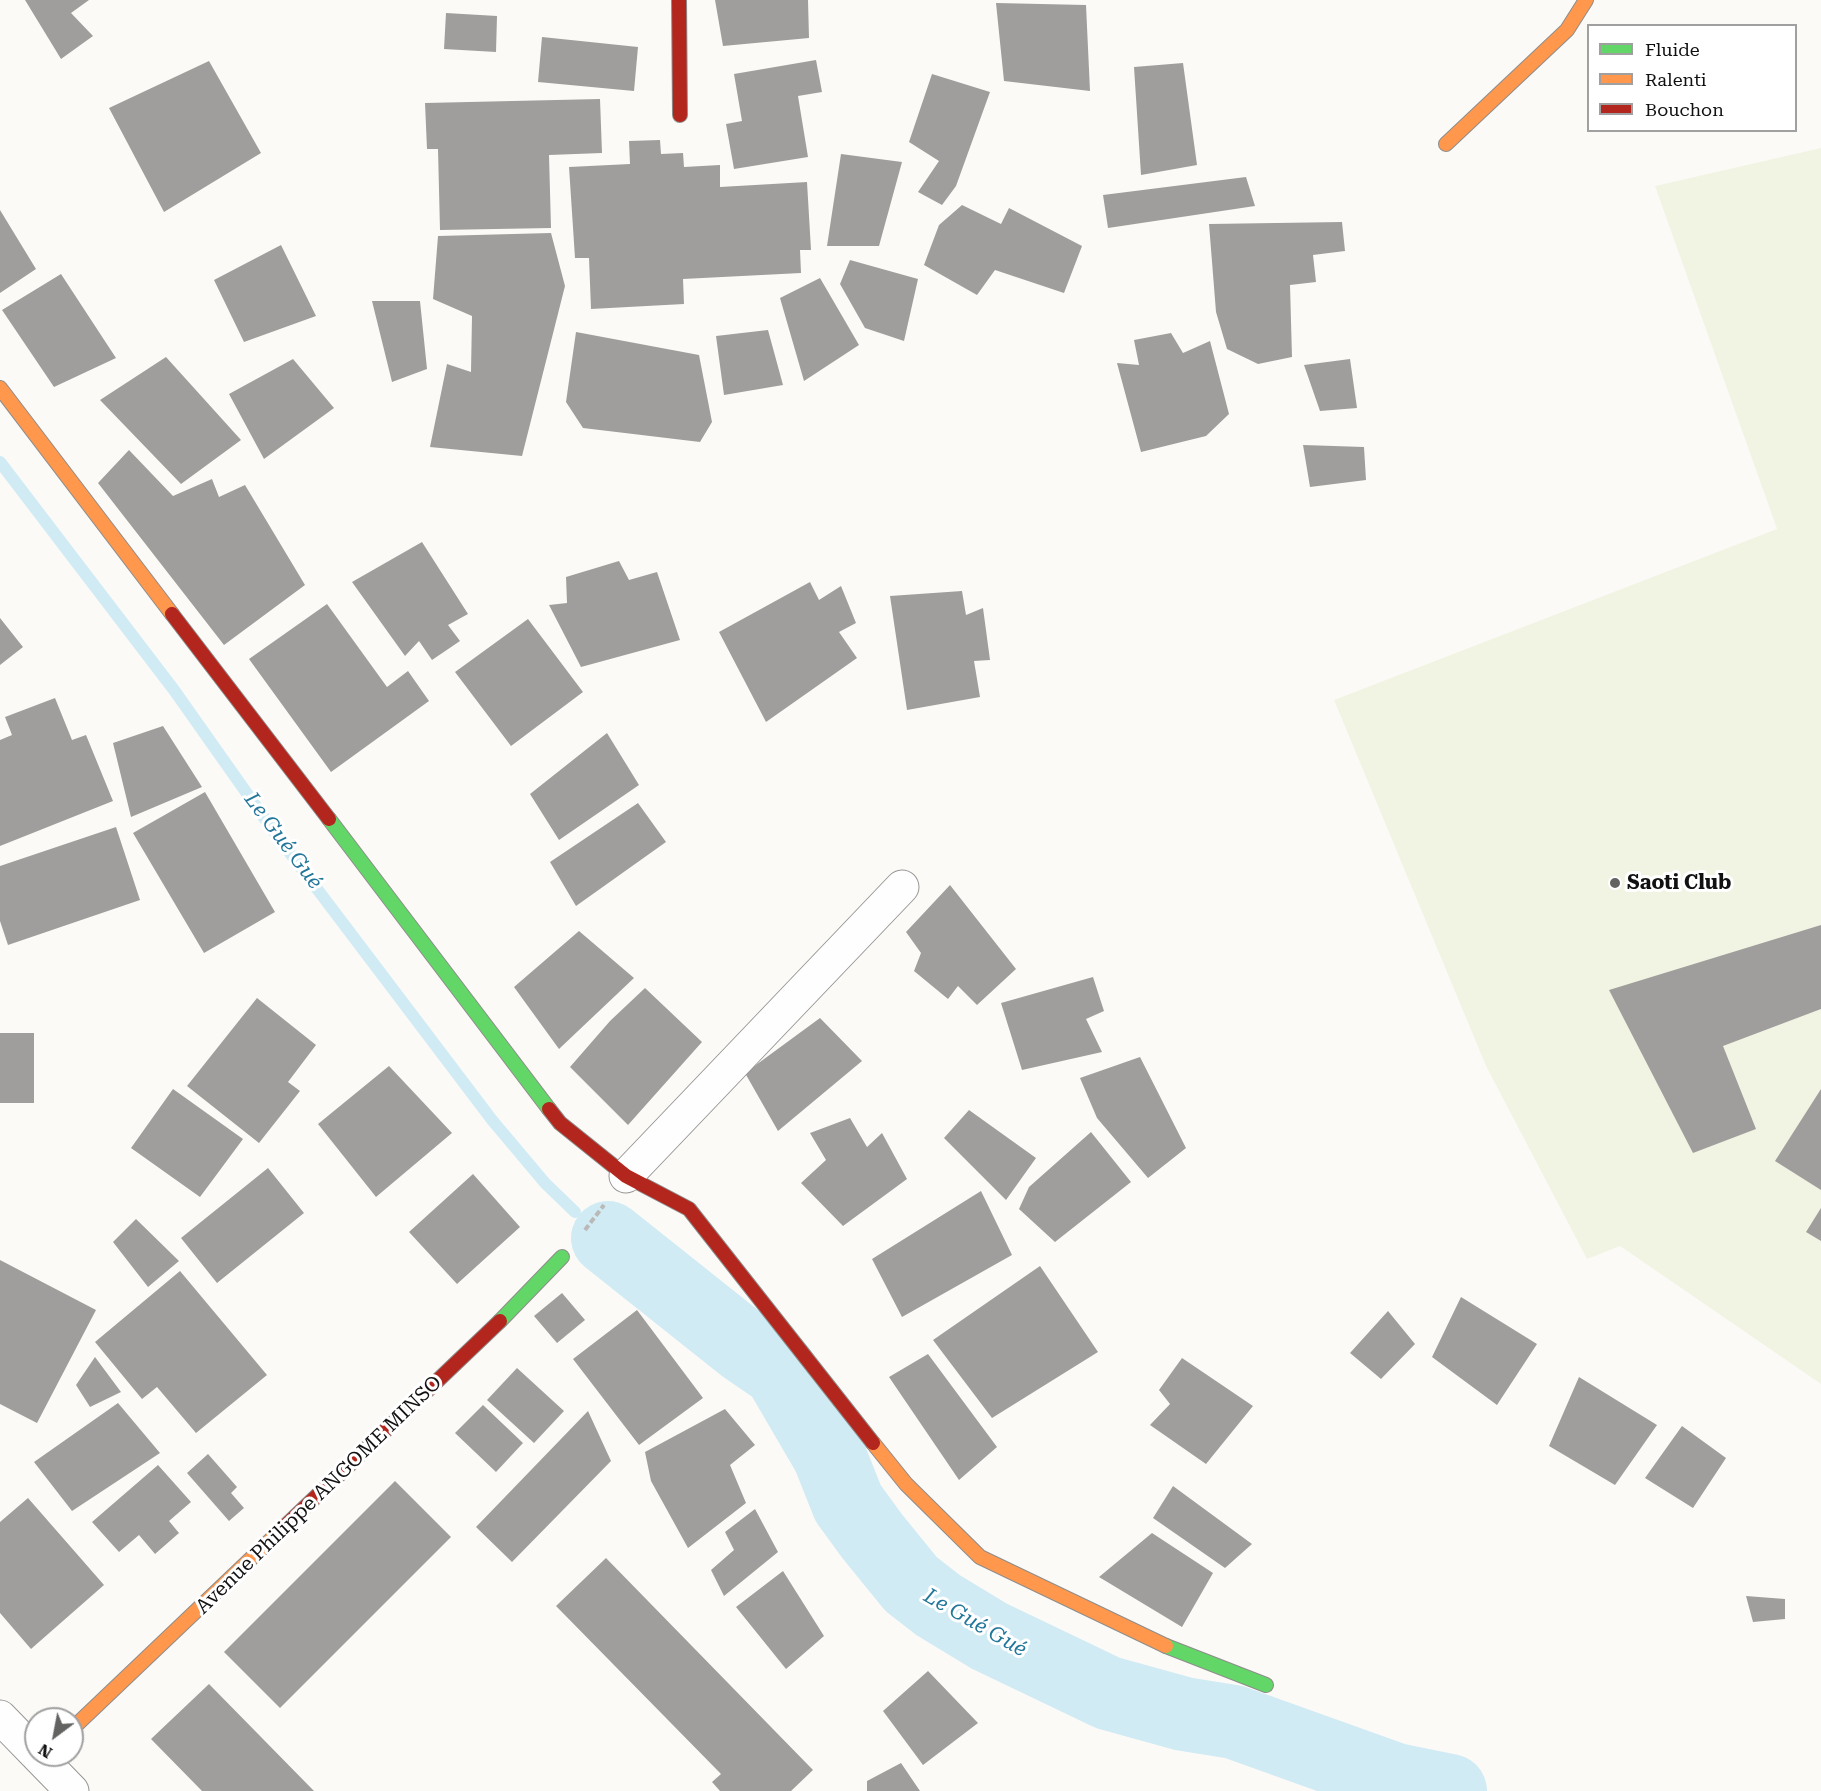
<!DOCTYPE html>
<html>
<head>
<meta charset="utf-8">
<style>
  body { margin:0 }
  #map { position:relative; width:1821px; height:1791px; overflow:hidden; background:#fcfaf7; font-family:"Roboto Serif",serif }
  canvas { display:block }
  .legend { position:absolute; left:1587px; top:24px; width:210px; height:108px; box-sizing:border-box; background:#fff; border:2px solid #a0a0a0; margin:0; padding:8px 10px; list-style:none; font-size:18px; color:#111 }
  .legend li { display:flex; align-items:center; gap:12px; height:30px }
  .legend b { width:30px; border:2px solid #a0a0a0 }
  .north { position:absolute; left:24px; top:1707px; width:60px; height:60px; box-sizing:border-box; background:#fff; border:2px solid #a0a0a0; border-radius:50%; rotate:212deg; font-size:16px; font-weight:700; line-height:24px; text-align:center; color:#111 }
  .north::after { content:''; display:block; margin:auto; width:21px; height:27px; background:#636362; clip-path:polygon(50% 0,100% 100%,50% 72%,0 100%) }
</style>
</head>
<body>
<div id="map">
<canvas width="1821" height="1791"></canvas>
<ul class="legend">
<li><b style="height:8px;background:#63d668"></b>Fluide</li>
<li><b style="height:8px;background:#ff974d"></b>Ralenti</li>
<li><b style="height:8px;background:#b3261e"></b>Bouchon</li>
</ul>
<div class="north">N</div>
</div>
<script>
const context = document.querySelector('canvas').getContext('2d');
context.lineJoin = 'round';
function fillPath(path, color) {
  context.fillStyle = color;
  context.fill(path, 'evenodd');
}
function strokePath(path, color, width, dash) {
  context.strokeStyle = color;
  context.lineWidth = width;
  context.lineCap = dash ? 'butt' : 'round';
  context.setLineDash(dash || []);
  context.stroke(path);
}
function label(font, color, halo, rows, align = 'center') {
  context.font = font + ' "Roboto Serif",serif';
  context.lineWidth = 6;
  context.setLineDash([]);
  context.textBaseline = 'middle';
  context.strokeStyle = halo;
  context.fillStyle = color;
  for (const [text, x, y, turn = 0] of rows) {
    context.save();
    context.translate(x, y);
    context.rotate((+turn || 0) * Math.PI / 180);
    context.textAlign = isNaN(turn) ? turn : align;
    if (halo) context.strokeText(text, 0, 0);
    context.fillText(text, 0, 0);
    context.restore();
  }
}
const pitch = new Path2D(`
  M1821 148V1384L1620 1246 1587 1259 1486 1066 1334 700 1777 529 1655 186Z`);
const stream = new Path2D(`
  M0 462 174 690 277 836 492 1120 545 1183 575 1212`);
const river = new Path2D(`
  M608 1238 745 1347 780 1371 829 1455 848 1503 872 1536 911 1584 938 1605 989 1636 1108 1693 1184 1714 1234 1722 1396 1780 1450 1791`);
const building = new Path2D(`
  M25 0H89L71 13 93 36 61 59Z
  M715 0H808L809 38 723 46Z
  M996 3 1086 5 1090 91 1004 81Z
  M446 13 497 16 496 52 444 49Z
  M542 37 638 47 634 91 538 82Z
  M816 60 822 92 798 96 808 157 734 169 726 124 742 121 734 74Z
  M209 61 261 153 164 212 109 108Z
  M1183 63 1197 165 1141 175 1134 67Z
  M932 74 990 92 956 186 942 205 918 192 939 161 909 142Z
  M600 99 602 153 549 155 551 228 440 230 438 149H427L425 103Z
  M660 140 661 154 683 153 684 167 720 165V187L807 182 811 250H800L801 273 683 279 684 304 591 309 589 258H575L569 167 630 164 629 141Z
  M841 154 902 162 879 246H827Z
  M1246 177 1255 206 1108 228 1103 195Z
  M962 205 1001 224 1009 208 1082 246 1064 293 995 270 977 295 924 265 939 225Z
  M0 210 36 269 0 293Z
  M1342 222 1345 251 1313 255 1316 282 1290 285 1292 357 1258 364 1227 349 1216 312 1209 224Z
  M551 233 565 286 522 456 430 447 447 364 471 372 472 316 433 299 438 236Z
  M281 245 316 316 244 342 214 280Z
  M850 260 918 279 904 341 865 328 840 284Z
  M61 274 116 358 54 387 2 310Z
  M820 278 859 345 804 381 780 298Z
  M372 301H420L427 369 392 382Z
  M768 330 783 385 724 395 716 336Z
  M576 332 699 355 712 422 700 442 583 428 566 402Z
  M1171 333 1183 353 1210 341 1229 414 1206 436 1141 452 1117 363 1139 365 1134 340Z
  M166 357 241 440 181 484 100 400Z
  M293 359 334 408 264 459 229 394Z
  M1350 359 1357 408 1320 411 1304 365Z
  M1303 445 1364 447 1366 480 1310 487Z
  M129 450 173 496 212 479 219 497 245 485 305 585 224 645 98 483Z
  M422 542 468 614 448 625 460 641 432 660 419 641 405 656 352 582Z
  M619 561 629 580 657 572 680 640 581 667 549 605 567 603 566 577Z
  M810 582 819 600 841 586 856 623 839 632 857 658 766 722 719 632Z
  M962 591 966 615 983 608 990 660 974 661 980 697 907 710 890 596Z
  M327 604 387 687 408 671 429 701 331 772 249 659Z
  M0 618 23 647 0 665Z
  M528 619 583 692 511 746 455 672Z
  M55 698 72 740 86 735 113 801 0 846V740L12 735 5 717Z
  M163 726 202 787 131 817 113 743Z
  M607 733 639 785 559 840 530 794Z
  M205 792 275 912 204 953 133 833Z
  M638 803 666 842 576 906 550 862Z
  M116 827 140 900 8 945 0 921V866Z
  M950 885 1016 969 977 1005 958 986 948 999 914 971 921 953 906 932Z
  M1821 925V1009L1723 1046 1756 1129 1693 1153 1609 990Z
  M579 931 634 978 559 1049 514 987Z
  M1093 977 1104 1011 1086 1019 1102 1052 1022 1070 1001 1003Z
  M645 988 702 1042 628 1125 570 1067 610 1021Z
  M257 998 316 1045 288 1082 300 1091 259 1143 187 1086Z
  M820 1018 862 1061 778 1131 745 1073Z
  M0 1033H34V1103H0Z
  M1140 1057 1186 1148 1148 1178 1097 1118 1080 1078Z
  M389 1066 452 1133 376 1197 318 1124Z
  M173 1089 243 1139 200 1197 131 1148Z
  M1821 1089V1190L1775 1161Z
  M969 1110 1036 1158 1006 1200 944 1138Z
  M850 1118 867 1147 882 1133 907 1179 843 1226 801 1183 826 1160 810 1133Z
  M1091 1132 1131 1182 1055 1242 1019 1209 1029 1187Z
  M268 1168 304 1213 217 1283 181 1238Z
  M473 1174 520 1227 457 1284 409 1232Z
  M981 1191 1012 1255 902 1317 872 1259Z
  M1821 1208V1241L1806 1232Z
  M136 1219 179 1261 148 1287 113 1242Z
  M0 1260 96 1310 37 1423 0 1404Z
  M1040 1266 1098 1352 992 1418 933 1340Z
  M180 1271 267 1375 196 1433 157 1387 142 1399 95 1342Z
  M562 1293 585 1320 557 1343 534 1316Z
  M1461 1297 1537 1344 1497 1405 1432 1357Z
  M637 1310 703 1398 639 1445 573 1359Z
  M1388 1311 1415 1344 1381 1379 1350 1353Z
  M928 1354 997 1447 959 1480 889 1377Z
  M95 1357 121 1392 90 1407 76 1385Z
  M1182 1358 1253 1406 1206 1464 1150 1425 1170 1404 1159 1390Z
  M517 1368 564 1411 534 1443 487 1400Z
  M1579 1377 1657 1425 1615 1485 1549 1446Z
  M118 1403 160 1453 72 1511 34 1462Z
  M483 1405 523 1443 496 1472 455 1433Z
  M725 1409 755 1445 730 1465 746 1503 688 1548 651 1481 645 1452Z
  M588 1411 611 1461 512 1562 476 1527Z
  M1682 1426 1726 1458 1693 1508 1645 1478Z
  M208 1454 237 1487 231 1493 244 1508 229 1521 187 1473Z
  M158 1465 191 1502 169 1521 179 1533 155 1554 139 1535 119 1552 92 1522Z
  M395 1481 451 1537 280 1708 224 1652Z
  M1173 1486 1252 1544 1225 1568 1153 1518Z
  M28 1498 104 1585 31 1649 0 1613V1522Z
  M755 1509 778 1552 724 1596 711 1570 734 1550 725 1532Z
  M1152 1533 1213 1573 1182 1627 1099 1577Z
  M606 1558 813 1770 791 1791H720L712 1782 721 1774 556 1606Z
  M783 1571 824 1636 786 1669 736 1607Z
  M1746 1596 1785 1599V1619L1753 1622Z
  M928 1671 978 1723 923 1765 883 1711Z
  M209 1684 314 1791H202L151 1739Z
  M901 1763 920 1791H867V1781Z`);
const path = new Path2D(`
  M585 1230 604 1205`);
const street = new Path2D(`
  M626 1176 902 887
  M0 1717 36 1754
  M37 1755 72 1791`);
const fast = new Path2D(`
  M329 819 549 1109
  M500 1321 562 1257
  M1166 1646 1266 1685`);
const slow = new Path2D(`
  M1446 144 1567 30 1586 0
  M0 388 172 614
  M873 1443 906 1484 980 1557 1166 1646
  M72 1729 279 1532`);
const jam = new Path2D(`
  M679 0 680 115
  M172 614 329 819
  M549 1109 560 1123 626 1176 689 1209 873 1443
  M279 1532 500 1321`);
const markers = [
  [1615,883,6,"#636362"]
];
const poiNames = [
  ["Saoti Club",1627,883]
];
const streetNames = [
  ["Avenue Philippe ANGOME MINSO",319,1495,-44]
];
const waterNames = [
  ["Le Gué Gué",283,841,53],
  ["Le Gué Gué",975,1623,30]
];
fillPath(pitch, '#f2f4e3');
strokePath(stream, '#d1ebf4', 12);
strokePath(river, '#d1ebf4', 74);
fillPath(building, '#a09e9c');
strokePath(street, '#979695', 35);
strokePath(fast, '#8d8d8b', 16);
strokePath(slow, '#8d8d8b', 16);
strokePath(jam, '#8d8d8b', 16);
strokePath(path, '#b9b9b8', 4, [6, 3]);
strokePath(street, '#fffefe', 33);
strokePath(fast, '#63d668', 14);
strokePath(slow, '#ff974d', 14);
strokePath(jam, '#b3261e', 14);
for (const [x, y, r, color] of markers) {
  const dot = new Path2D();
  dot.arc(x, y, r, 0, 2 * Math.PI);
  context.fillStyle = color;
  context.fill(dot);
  strokePath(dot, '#fff', 2);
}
label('bold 20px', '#111', '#fff', poiNames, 'left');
label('20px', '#111', '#fff', streetNames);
label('italic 21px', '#22769a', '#fff', waterNames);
</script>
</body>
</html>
